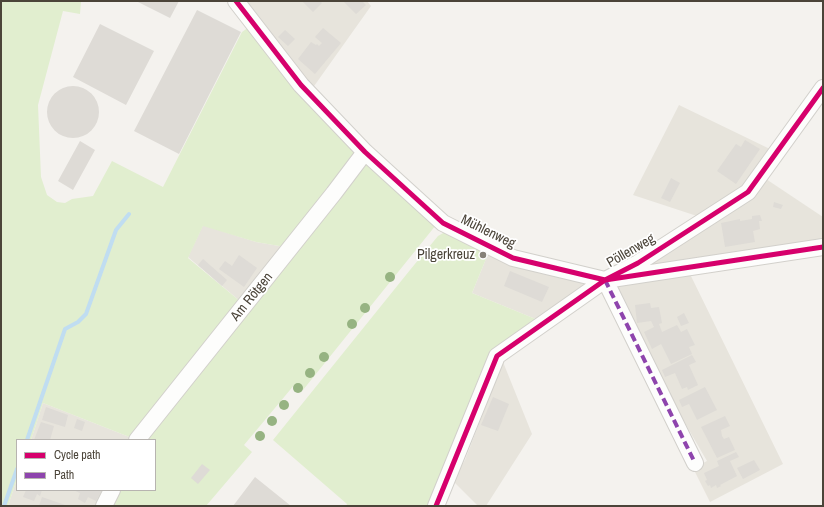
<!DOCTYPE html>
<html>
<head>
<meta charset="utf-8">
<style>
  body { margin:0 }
  #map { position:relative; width:824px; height:507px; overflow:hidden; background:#f4f2ee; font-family:"Archivo Narrow",sans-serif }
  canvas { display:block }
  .frame { position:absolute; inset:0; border:2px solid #4b4439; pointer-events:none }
  .legend { position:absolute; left:16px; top:439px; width:140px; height:52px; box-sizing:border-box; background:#fff; border:1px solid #b7b4b0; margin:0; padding:5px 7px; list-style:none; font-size:12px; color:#4b4439 }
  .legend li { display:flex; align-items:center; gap:8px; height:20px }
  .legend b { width:20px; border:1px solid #b7b4b0 }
</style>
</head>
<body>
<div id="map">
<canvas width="824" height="507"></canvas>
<div class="frame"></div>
<ul class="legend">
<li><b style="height:5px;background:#d6006c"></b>Cycle path</li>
<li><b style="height:5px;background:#8e44ad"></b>Path</li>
</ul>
</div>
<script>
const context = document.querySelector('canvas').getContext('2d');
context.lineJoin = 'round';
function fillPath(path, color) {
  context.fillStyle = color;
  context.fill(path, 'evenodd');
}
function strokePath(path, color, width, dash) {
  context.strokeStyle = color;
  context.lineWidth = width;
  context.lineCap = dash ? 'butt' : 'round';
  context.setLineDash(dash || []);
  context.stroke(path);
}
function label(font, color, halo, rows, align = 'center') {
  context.font = font + ' "Archivo Narrow",sans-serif';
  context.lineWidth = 3.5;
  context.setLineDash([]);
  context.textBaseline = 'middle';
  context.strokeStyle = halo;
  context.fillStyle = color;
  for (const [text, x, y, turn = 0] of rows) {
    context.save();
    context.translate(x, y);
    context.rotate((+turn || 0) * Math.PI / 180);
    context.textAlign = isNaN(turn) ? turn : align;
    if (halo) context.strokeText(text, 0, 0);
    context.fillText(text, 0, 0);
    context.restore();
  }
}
const residential = new Path2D(`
  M244 1H367L371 6 312 89Z
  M679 105 772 150 742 189 700 217 633 195Z
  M766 179 823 217V239L647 265Z
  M203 225 256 242 285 247 241 302 188 257Z
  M488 254 515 265 591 285 538 320 472 293Z
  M689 272 783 464 710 502 693 468 707 461 679 413 614 289 616 284Z
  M503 362 532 434 486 506H478L453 481 465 460Z
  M43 403 132 438 131 440H31Z
  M17 479V490H106L98 506H8Z`);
const green = new Path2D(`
  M1 1H81L80 14 63 11 38 105 41 177 47 195 57 202 65 203 72 199 93 196 112 161 163 187 242 32 249 27 355 151 354 158 285 247 256 242 203 226 188 258 241 302 132 438 43 403 31 440H17V479L8 506H1Z
  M366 162 403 198 436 225 303 390 295 384 244 445 252 452 206 506H107L115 490H155V440H143Z
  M445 232 476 249 488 254 472 293 538 320 490 351 473 392 453 451 429 506H346L347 504 273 440 410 270 438 236Z`);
const stream = new Path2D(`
  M27 440 65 329 78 322 86 314 116 230 129 214
  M4 506 17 469`);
const building = new Path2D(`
  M136 1H179L170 18Z
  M302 1H320L322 3 313 12Z
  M343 1H362L366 5 356 14Z
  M197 10 241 32 179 154 134 131Z
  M100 24 154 51 126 105 73 77Z
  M323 28 341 43 315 74 298 59 311 42 316 45 317 44 319 46 322 43 315 37Z
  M285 30 295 39 288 46 278 37Z
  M47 112a26 26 0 1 1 52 0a26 26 0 1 1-52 0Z
  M745 140 760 149 736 184 717 171 736 144 741 147Z
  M80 141 95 150 73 190 58 181Z
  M671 178 680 183 670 202 661 198Z
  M774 202 783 205 781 209 773 207Z
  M760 215 762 221H759L760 229 753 231 755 242 725 247 721 223 740 219V221L752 219V216Z
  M239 255 257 268 244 287 219 269 225 261 232 266Z
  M203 259 227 280 222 286 198 265Z
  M510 271 549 287 542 302 504 286Z
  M650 303 651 308 659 307 662 323 659 324 662 332 677 325 681 332 687 329 695 345 689 347 692 354 671 364 661 344 652 349 644 332 654 327 651 321 637 323 635 305Z
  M684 313 689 323 681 326 677 317Z
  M692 355 696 362 689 365 698 385 688 390 687 387 682 389 675 373 665 377 662 370Z
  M705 387 717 410 697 420 689 404 682 407 679 400Z
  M493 397 509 404 498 431 481 425Z
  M46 407 68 415 65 427 42 420Z
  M725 416 730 426 721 430 722 436 724 439 729 437 735 450 717 458 701 427Z
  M77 419 85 422 82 431 74 428Z
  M41 422 54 426 50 440H34Z
  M736 452 739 457 730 461 737 476 720 485 721 486 717 488 716 485 711 488 710 485 708 486 705 481 707 480 704 473 719 466 717 461Z
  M754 460 760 470 743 479 737 468Z
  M202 464 210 470 198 484 191 478Z
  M255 477 291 506H233Z
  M26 490H42L40 496 37 494 34 501 23 497Z
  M73 490H102L96 501 88 497 85 503 78 499 80 493Z
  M42 497 68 506H39Z`);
const minor = new Path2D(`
  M236 1 301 85 365 152 443 223 513 258 605 280 823 247
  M605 280 695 463
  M137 440 334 193 365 152
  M104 506 112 490
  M436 506 497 356 605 280 638 263 748 192 823 88`);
const quiet = new Path2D(`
  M605 280 695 463`);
const cycleway = new Path2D(`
  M236 1 301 85 365 152 443 223 513 258 605 280 823 247
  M436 506 497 356 605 280 638 263 748 192 823 88`);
const trees = [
  [390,277],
  [365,308],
  [352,324],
  [324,357],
  [310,373],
  [298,388],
  [284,405],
  [272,421],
  [260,436]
];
const markers = [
  [483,255,4,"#868178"]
];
const streetNames = [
  ["Mühlenweg",488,232,26],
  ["Pöllenweg",631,251,-30],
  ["Am Rötgen",252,297,-51]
];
const poiNames = [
  ["Pilgerkreuz",475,255]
];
fillPath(residential, '#e7e4dc');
fillPath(green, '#e1eecf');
strokePath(stream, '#c0ddf1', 4);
fillPath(building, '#dedbd6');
strokePath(minor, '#d2d0cb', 18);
strokePath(minor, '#fdfdfc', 16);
strokePath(quiet, '#8e44ad', 4, [8, 4]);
strokePath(cycleway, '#d6006c', 5);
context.fillStyle = '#96b382';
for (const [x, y] of trees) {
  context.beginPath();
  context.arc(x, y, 5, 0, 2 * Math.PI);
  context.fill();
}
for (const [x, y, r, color] of markers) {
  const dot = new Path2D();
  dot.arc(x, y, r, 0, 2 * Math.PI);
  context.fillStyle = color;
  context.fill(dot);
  strokePath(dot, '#fff', 1.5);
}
label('14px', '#4b4439', '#fff', streetNames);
label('14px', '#4b4439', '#fff', poiNames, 'right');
</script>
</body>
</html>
